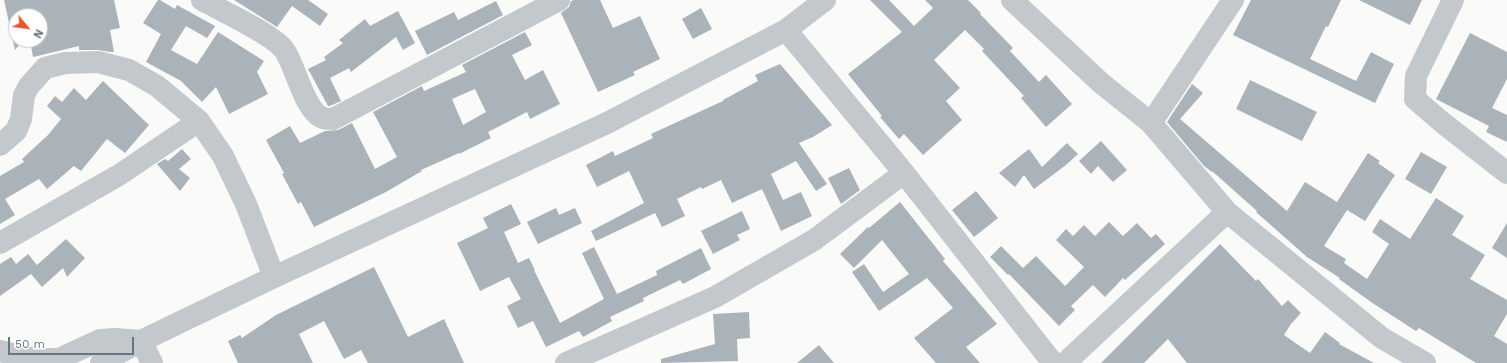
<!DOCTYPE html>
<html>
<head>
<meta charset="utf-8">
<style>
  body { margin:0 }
  #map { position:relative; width:1507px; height:363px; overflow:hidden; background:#fafaf8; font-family:"Work Sans",sans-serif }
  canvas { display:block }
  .north { position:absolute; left:8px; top:8px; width:40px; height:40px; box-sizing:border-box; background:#fff; border:1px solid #c1c8cd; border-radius:50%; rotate:119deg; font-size:11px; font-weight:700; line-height:16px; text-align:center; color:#657683 }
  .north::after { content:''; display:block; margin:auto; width:14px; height:18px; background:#e4572e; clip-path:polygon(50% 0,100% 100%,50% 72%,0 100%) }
  .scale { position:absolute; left:8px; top:337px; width:126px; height:18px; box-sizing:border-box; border:2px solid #657683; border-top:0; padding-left:5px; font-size:12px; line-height:14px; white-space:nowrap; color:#657683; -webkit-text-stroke:3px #fff; paint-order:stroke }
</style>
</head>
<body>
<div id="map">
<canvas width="1507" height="363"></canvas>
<div class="north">N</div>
<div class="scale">50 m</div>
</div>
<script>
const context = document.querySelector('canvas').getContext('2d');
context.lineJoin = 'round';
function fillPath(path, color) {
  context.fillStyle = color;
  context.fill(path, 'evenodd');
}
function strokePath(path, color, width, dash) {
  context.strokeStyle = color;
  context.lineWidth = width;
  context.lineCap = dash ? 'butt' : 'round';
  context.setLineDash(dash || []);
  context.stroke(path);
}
const building = new Path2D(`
  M4 0H114L120 28 110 30 114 52H111L98 50H79V46L33 57 30 40H40V16H16V40H23L15 50Z
  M158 0H160L175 9 177 5 215 26 207 38 186 26 171 50 197 64 218 32 264 61 257 72 268 94 229 114 216 87 202 102 181 81 146 62 161 34 143 23Z
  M234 0H308L328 14 320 26 292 6 277 27Z
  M574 0H600L613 28 640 16 660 59 633 72 635 75 598 92 561 13 569 7 571 1Z
  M870 0H889L914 26 933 8 925 0H968L981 13 980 14 1013 48 1010 51 1039 82 1046 75 1072 104 1046 127 1021 98 1024 96 982 51 984 49 965 30 934 60 960 88 946 101 962 120 923 155 904 134 899 139 880 117 882 116 848 74 902 32Z
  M1251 0H1341L1328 27 1326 26 1310 59 1356 81 1371 52 1394 64 1375 103 1233 35Z
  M1359 0H1422L1410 25Z
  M496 1 503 15 427 55 415 31 454 12 458 20Z
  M701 8 712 29 693 39 682 19Z
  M398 11 415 43 403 50 396 37 351 72 349 68 330 78 341 101 330 106H328L308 69 326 60 324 57 343 43 339 40 365 19 370 26Z
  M525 32 532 45 512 55 525 80 543 70 560 104 530 119 527 112 488 132 491 138 459 154V153L421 170 422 171 386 192 314 227 301 202 298 204 282 174 284 173 266 140 290 126 300 143 325 131 338 130 352 123 375 169 397 157 373 112 422 86 424 91 466 72 462 65ZM475 89 486 112 463 125 452 99Z
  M1470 33 1507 52V79L1492 108 1507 115V142L1486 132 1489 126 1436 99Z
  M780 64 832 125 813 137 799 143 827 184 816 191 796 161 771 174 783 200 801 192 812 216 781 231 762 189 732 203 721 180 702 189 701 187 677 199 685 216 662 227 655 213 596 241 591 231 644 203 629 171 597 187 586 165 613 151 615 156 653 138 651 134 723 101V100L758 81 755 75Z
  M1250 80 1317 112 1302 141 1236 109Z
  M103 81 149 125 125 153 107 139 81 171 74 166 47 189 39 179 5 199 15 215 0 224V176L24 162 22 159 48 135 61 119 47 106 55 96 62 102 74 88 86 100Z
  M1192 84 1203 93 1180 119 1287 211 1305 182 1337 202 1368 153 1380 161 1378 163 1395 175 1365 221 1347 210 1324 246 1346 259 1344 263 1367 279 1389 244 1372 232 1380 219 1410 239 1436 198 1464 216 1452 235 1485 255 1470 279 1507 300V314L1494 336 1507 344V363H1476L1419 328 1416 331 1371 302 1339 279 1340 278 1307 257 1256 212 1257 211 1212 171V172L1204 166 1167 122Z
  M1101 141 1127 170 1113 182 1098 166 1091 174 1079 161Z
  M1067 143 1078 154 1066 165 1034 189 1024 175 1015 187 999 173 1029 149 1042 167Z
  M182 149 191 159 179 169 190 178 180 191 157 164 165 159 168 161Z
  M1421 152 1447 167 1431 194 1405 179Z
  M849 168 860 190 841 204 828 178Z
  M976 191 998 218 974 237 952 210Z
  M900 202 945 259 943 261 997 324 966 347 980 363H936L914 338 953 308 927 278 879 311 852 272 864 264 883 292 909 274 882 240 854 268 840 254 868 227 869 228Z
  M511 204 521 224 504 232 518 263 529 258 535 270H534L560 323 604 299 582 253 594 247 617 294 657 275 656 271 701 248 711 269 683 284 680 280 643 298 644 301 610 317 612 321 583 337 579 331 546 347 533 321 518 328 507 306 521 299 509 277 480 291 457 243 488 228 483 218Z
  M556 208 559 215 575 208 582 223 538 244 527 222Z
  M742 211 750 229 737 235 740 240 713 254 701 231Z
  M1109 222 1123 236 1137 223 1151 238 1156 234 1165 244 1125 280 1123 278 1105 297 1093 285 1071 306 1075 310 1059 326 1009 274 1008 275 990 257 1001 246 1023 268 1036 256 1065 286 1084 267 1056 240 1066 229 1073 236 1084 225 1095 236Z
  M1507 223V258L1492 248Z
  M66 239 85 258 67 277 63 268 42 287 31 274 0 296V264L11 257 16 264 28 254 37 265Z
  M1220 244 1256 281 1258 279 1282 306 1288 300 1301 313 1291 324 1284 335 1310 353 1325 332 1340 343 1339 344 1374 363H1187L1168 339 1144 363H1101Z
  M374 267 408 337 444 319 464 363H368L361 350 344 359 324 321 299 334 313 363H238L228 341 240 335 242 338 276 315Z
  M749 312 750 338 737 339 738 361 661 363V359L715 344 713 314Z
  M819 345 834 363H797Z`);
const minor = new Path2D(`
  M202 0C220 10 275 35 285 51 296 68 304 108 321 117 324 119 329 119 333 119L559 0
  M1012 0 1101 83 1151 123 1227 212 1382 338 1425 363
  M1453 0 1416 76 1415 99 1443 123 1507 173
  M786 30 904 173 1053 363
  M1151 123 1233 0
  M0 145 16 131 21 119 24 95 29 86 45 68 65 63 98 62 129 70 157 86 199 121 223 156 246 204 274 277
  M0 243 119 175 199 121
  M0 351 35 359H59L100 340 115 339 141 341 152 363
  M101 363 141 341 274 277 607 123 786 30 825 0
  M566 363 715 297 814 240 904 173
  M1065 363 1227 212`);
fillPath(building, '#aab3b9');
strokePath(minor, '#c3c8cc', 22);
</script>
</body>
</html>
